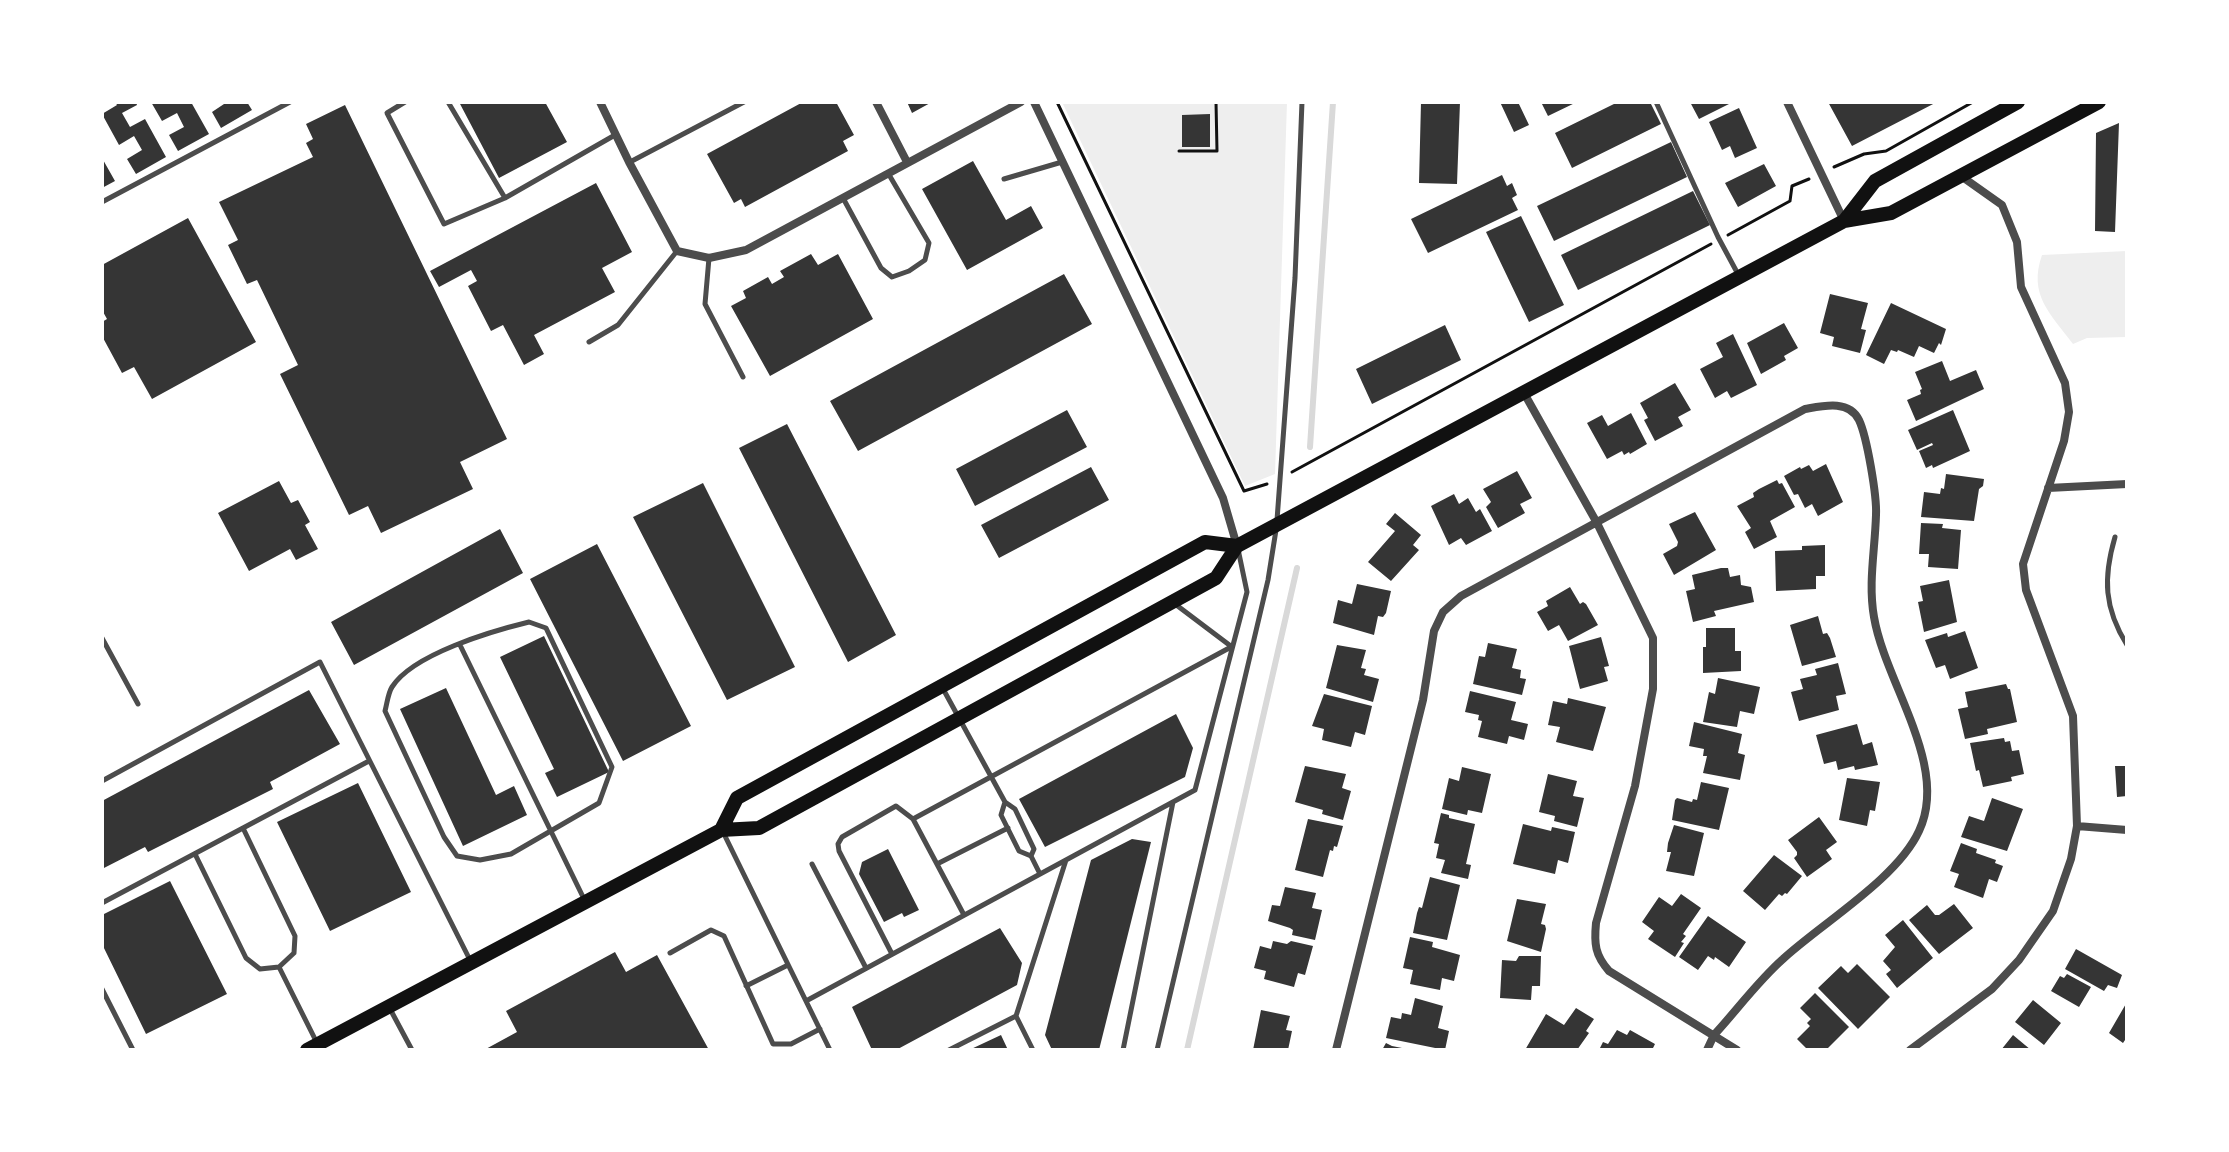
<!DOCTYPE html>
<html>
<head>
<meta charset="utf-8">
<style>
  body { margin:0 }
  #map { position:relative; width:2229px; height:1152px; overflow:hidden; background:#fff; font-family:Overpass,sans-serif }
  canvas { display:block }
  .frame { position:absolute; inset:0; border:104px solid #fff; pointer-events:none }
</style>
</head>
<body>
<div id="map">
<canvas width="2229" height="1152"></canvas>
<div class="frame"></div>
</div>
<script>
const context = document.querySelector('canvas').getContext('2d');
context.lineJoin = 'round';
function fillPath(path, color) {
  context.fillStyle = color;
  context.fill(path, 'evenodd');
}
function strokePath(path, color, width, dash) {
  context.strokeStyle = color;
  context.lineWidth = width;
  context.lineCap = dash ? 'butt' : 'round';
  context.setLineDash(dash || []);
  context.stroke(path);
}
const green = new Path2D(`
  M1062 102H1287L1275 474 1245 486Z
  M2127 251V337L2087 338 2073 344C2050 313 2028 295 2042 255Z`);
const stream = new Path2D(`
  M1310 447 1333 102
  M1187 1050 1297 568`);
const building = new Path2D(`
  M115 102H136L137 105 122 113 130 127 145 119 166 157 136 174 127 159 142 150 134 136 119 145 102 114 117 105Z
  M151 102H191L209 134 178 151 169 135 184 127 177 113 162 121Z
  M227 102H247L252 110 221 128 212 112Z
  M459 102H545L567 142 499 178Z
  M803 102H836L854 135 843 141 848 151 745 207 741 199 734 203 707 154Z
  M907 102H932L912 113Z
  M1421 102H1460L1457 184 1419 183Z
  M1500 102H1518L1529 125 1514 132Z
  M1541 102H1577L1548 116Z
  M1618 102H1650L1661 124 1572 168 1555 133Z
  M1690 102H1733L1699 119Z
  M1828 102H1937L1852 146Z
  M345 105 507 439 460 462 473 489 381 533 368 506 349 515 280 374 298 365 257 280 247 284 228 245 238 240 219 202 313 157 306 143 313 139 306 124Z
  M1739 108 1757 148 1735 158 1730 146 1722 150 1709 122Z
  M1210 114V147H1182V115Z
  M2119 123 2115 232 2095 231 2096 133Z
  M1671 142 1687 177 1554 241 1537 206Z
  M102 158 115 181 102 188Z
  M973 161 1006 220 1031 206 1043 228 967 270 922 189Z
  M1764 164 1776 186 1738 207 1725 183Z
  M1502 175 1507 186 1512 183 1517 195 1512 198 1518 210 1428 253 1411 219Z
  M596 183 632 252 602 268 615 292 534 335 544 354 524 365 503 325 491 331 468 286 477 281 471 270 439 287 430 271Z
  M1693 191 1710 225 1578 290 1561 255Z
  M1521 216 1564 305 1529 322 1486 232Z
  M188 218 256 342 152 399 134 367 122 373 102 336V322L107 319 102 310V265Z
  M811 254 818 265 838 254 873 319 770 376 731 306 746 298 743 291 768 277 772 284 784 277 780 271Z
  M1064 274 1092 324 858 451 830 401Z
  M1830 294 1868 303 1861 329 1866 330 1860 353 1832 346 1834 337 1820 333Z
  M1891 303 1946 329 1941 345 1939 343 1934 353 1919 346 1914 357 1898 350 1897 352 1891 350 1884 364 1866 355Z
  M1784 323 1798 348 1784 356 1786 360 1761 374 1747 343Z
  M1445 325 1461 360 1372 404 1356 369Z
  M1733 334 1757 385 1731 398 1727 391 1715 398 1700 369 1723 357 1716 343Z
  M1942 361 1950 381 1976 370 1984 389 1916 421 1907 400 1921 394 1920 390 1922 389 1915 372Z
  M1675 383 1691 410 1678 417 1683 426 1655 441 1644 420 1648 418 1640 403Z
  M1067 410 1087 447 975 506 956 469Z
  M1953 410 1970 451 1933 468 1932 465 1926 468 1919 451 1933 445 1932 443 1917 450 1908 430Z
  M1631 413 1647 444 1630 454 1629 452 1624 455 1622 451 1607 459 1587 423 1602 415 1608 426Z
  M787 424 896 635 848 662 739 448Z
  M1826 464 1843 502 1818 516 1812 504 1805 508 1798 494 1794 495 1784 476 1800 467 1801 469 1809 465 1813 471Z
  M1091 467 1109 500 999 558 981 525Z
  M1517 471 1532 498 1520 504 1525 513 1498 528 1486 507 1491 502 1483 489Z
  M1946 474 1984 479 1983 486 1979 489 1974 521 1921 517 1924 492 1940 494 1941 488 1944 489Z
  M1777 480 1779 484 1782 483 1795 507 1770 521 1777 537 1754 549 1745 532 1751 528 1737 506 1754 497 1753 493 1759 489Z
  M279 481 291 503 298 500 310 522 305 525 318 549 296 560 290 549 249 571 218 513Z
  M703 483 795 667 727 700 633 517Z
  M1454 494 1459 504 1468 498 1476 512 1480 509 1492 531 1466 545 1461 538 1449 545 1431 506Z
  M1695 512 1716 550 1674 575 1663 554 1677 546 1678 542 1669 524Z
  M1395 513 1421 535 1413 545 1419 550 1391 581 1368 562 1395 531 1386 524Z
  M1921 523 1943 524 1942 528 1961 530 1958 569 1928 567 1929 554H1919Z
  M500 529 523 573 354 665 331 622Z
  M597 544 691 726 623 761 530 579Z
  M1825 545V576H1816V589L1776 591 1775 551 1802 550V546Z
  M1721 568H1728L1730 577 1740 575 1741 585 1751 587 1754 602 1714 611 1716 616 1693 622 1686 591 1695 589 1692 575Z
  M1949 580 1957 622 1924 632 1918 602 1923 601 1920 586Z
  M1357 584 1391 591 1386 613 1383 617 1378 616 1374 635 1333 623 1338 600 1352 604Z
  M1570 587 1580 604 1583 602 1586 604 1598 625 1568 641 1559 625 1548 631 1537 612 1548 606 1546 601Z
  M1818 616 1823 634 1827 633 1830 638 1836 657 1802 666 1790 625Z
  M1706 628H1735V651H1741V671L1703 673V647H1706Z
  M1965 631 1978 668 1950 679 1945 665 1936 668 1925 640 1947 633 1948 637Z
  M544 636 609 772 557 797 545 773 554 769 500 657Z
  M1601 637 1609 666 1604 667 1608 681 1580 689 1569 646Z
  M1488 643 1517 649 1512 668 1521 670 1520 678 1526 679 1522 695 1473 684 1479 656 1485 657Z
  M1337 645 1366 650 1361 668 1366 669 1364 675 1379 679 1373 702 1326 688Z
  M1838 663 1846 694 1836 696 1839 710 1799 721 1791 692 1803 689 1800 679 1817 675 1815 669Z
  M1718 678 1760 687 1754 714 1740 711 1737 727 1703 722 1709 692 1715 694Z
  M2006 684 2008 689H2010L2017 722 1987 729 1988 734 1965 739 1958 709 1968 707 1965 692Z
  M446 688 496 795 514 786 527 815 463 846 400 709Z
  M309 690 340 744 270 782 273 789 148 852 145 847 102 869V801Z
  M1470 691 1516 702 1511 720 1528 724 1524 740 1509 736 1507 744 1478 737 1482 721 1478 720 1479 715 1465 712Z
  M1324 694 1372 706 1365 735 1355 732 1351 747 1322 740 1324 729 1312 726Z
  M1568 698 1606 707 1593 751 1556 742 1560 727 1548 725 1553 701 1567 704Z
  M1176 714 1193 748 1185 777 1045 847 1019 799Z
  M1694 722 1742 734 1738 753 1745 755 1740 780 1703 773 1707 756H1703L1704 749 1689 746Z
  M1857 724 1863 745 1872 742 1878 765 1855 770 1854 766 1838 770 1836 761 1824 764 1816 735Z
  M2004 738 2005 742 2010 741 2012 751 2019 750 2024 774 2011 777 2012 781 1983 787 1979 770 1976 771 1970 743Z
  M1305 766 1346 774 1342 788 1351 791 1343 820 1322 814 1323 810 1295 802Z
  M2115 766H2127V796L2117 797Z
  M1462 767 1491 774 1482 813 1468 810 1467 815 1442 809 1449 778 1459 781Z
  M1548 774 1577 781 1573 796 1584 798 1577 827 1554 821 1555 816 1539 812Z
  M1847 778 1880 782 1875 811 1870 810 1867 826 1839 820Z
  M1701 782 1729 788 1719 830 1672 820 1675 800 1677 798 1692 802 1693 799 1697 800Z
  M358 783 411 892 330 931 277 822Z
  M1992 798 2023 809 2007 851 1961 837 1969 816 1984 821Z
  M1441 813 1449 815V818L1475 824 1466 864 1471 865 1468 879 1441 873 1445 860 1436 858 1439 844 1434 843Z
  M1819 817 1837 842 1826 850 1832 859 1807 877 1794 858 1797 855V852L1788 840Z
  M1308 819 1343 826 1337 847 1334 846 1333 851 1330 850 1323 877 1295 870Z
  M1523 824 1551 831 1552 827 1575 832 1568 863 1558 860 1555 874 1513 864Z
  M1674 825 1704 833 1694 876 1666 871 1671 852H1667L1668 843Z
  M1132 839 1151 842 1099 1050H1052L1045 1035 1091 860Z
  M1961 843 1977 849 1976 853 1996 860 1995 863 2003 866 1997 882 1989 879 1983 898 1954 887 1959 874 1950 871Z
  M888 849 919 910 904 917 902 913 884 922 859 874 862 862Z
  M1774 855 1802 876 1787 894 1785 893 1782 896 1779 894 1765 910 1743 891Z
  M1430 877 1460 885 1447 940 1413 933 1417 913 1419 907 1422 908Z
  M170 881 227 994 146 1034 102 944V915Z
  M1285 887 1316 893 1312 908 1322 910 1315 940 1292 935 1293 930 1290 928 1268 921 1272 905 1280 906Z
  M1681 894 1701 908 1683 934 1686 936 1681 942 1684 943 1675 957 1648 939 1654 931 1642 922 1659 897 1672 906Z
  M1517 899 1546 904 1541 924 1545 925 1546 929 1541 952 1507 941Z
  M1954 904 1973 928 1939 954 1909 920 1927 905 1935 915H1939Z
  M1708 916 1746 942 1729 967 1715 957 1714 960 1708 956 1698 970 1679 957Z
  M1903 920 1933 958 1897 988 1886 974 1891 970 1883 961 1895 947 1885 935Z
  M1000 928 1022 963 1017 985 896 1050H872L852 1007Z
  M1410 937 1433 942 1432 947 1460 955 1454 981 1442 978 1440 990 1410 984 1413 970 1403 968Z
  M1273 941 1287 944 1291 941 1313 946 1305 975 1298 973 1294 987 1264 979 1266 971 1254 968 1260 946 1271 949Z
  M2076 949 2122 975 2117 988 2108 985 2104 991 2065 969Z
  M615 952 626 972 657 955 709 1050H484L517 1032 506 1011Z
  M1519 956H1541L1540 986H1532L1531 1000 1500 998 1502 960 1516 961Z
  M1857 964 1890 997 1858 1029 1818 988 1841 966 1848 973Z
  M2067 974 2091 987 2079 1007 2051 991 2060 976 2064 978Z
  M1815 993 1849 1027 1826 1050H1808L1797 1039 1810 1026 1807 1023 1811 1019 1800 1008Z
  M1415 998 1443 1006 1438 1028 1449 1031 1445 1050 1386 1038 1391 1017 1401 1019 1402 1013 1411 1015Z
  M2033 1000 2061 1023 2044 1045 2015 1022Z
  M2127 1002V1037L2123 1043 2109 1033Z
  M1576 1008 1594 1019 1586 1031 1589 1033 1577 1050H1525L1546 1014 1564 1025Z
  M1261 1010 1290 1016 1286 1030 1292 1031 1288 1050H1253Z
  M1617 1030 1627 1035 1630 1030 1655 1044 1652 1050H1599L1603 1042 1608 1044Z
  M1001 1035 1008 1050H969Z
  M2013 1035 2031 1050H2001Z
  M1386 1043 1392 1046 1412 1050H1382Z`);
const path = new Path2D(`
  M1057 102 1244 491 1267 484
  M1179 151H1217L1216 102
  M1834 167 1864 154 1886 151 1973 102
  M1728 235 1790 201 1792 186 1809 179
  M1292 472 1711 244`);
const service = new Path2D(`
  M405 102 387 113 444 224 505 198 615 135
  M448 102 505 198
  M1656 102 1718 237 1739 276
  M630 162 744 102
  M1004 179 1062 162
  M843 198 881 268 892 277 909 271 925 260 929 243 888 173
  M102 202 290 102
  M709 258 705 304 743 377
  M589 342 618 325 677 251
  M1277 520 1295 278 1302 102
  M2115 537C2103 578 2104 608 2127 645
  M1175 604 1232 647
  M529 622 546 628 612 767 599 803 511 854 480 860 457 856 444 837 385 711C387 704 388 693 392 687 413 654 492 631 529 622Z
  M102 638 138 704
  M460 645 585 901
  M942 687 1005 802
  M102 781 320 662 471 962
  M243 828 295 936 294 953 279 967
  M723 832 830 1050
  M195 854 246 958 260 969 279 967 317 1043
  M1031 856 1019 851 1001 815 1005 802 1015 809 1034 849 1031 856 1040 874
  M812 864 866 968
  M937 864 1008 828
  M102 903 369 761
  M964 915 913 819 1231 647
  M670 953 711 930 724 936 773 1044H791L820 1029
  M892 954 839 851 838 844 842 837 896 806 913 819
  M746 986 788 965
  M102 989 133 1050
  M806 1001 1195 790 1247 592 1238 549
  M389 1007 412 1050
  M949 1050 1016 1016
  M1033 1050 1016 1016 1066 860
  M1123 1050 1173 802
  M1157 1050 1268 580 1276 530`);
const minor = new Path2D(`
  M600 102 629 162 677 251 709 258 746 250 1021 102
  M876 102 907 162
  M1034 102 1223 498 1237 546
  M1787 102 1844 221
  M1524 393 1597 523 1653 638V689L1635 786 1596 923C1594 944 1595 955 1609 971L1737 1050
  M2048 488 2127 484
  M2077 826 2127 830
  M1336 1050 1423 700 1434 631 1443 612 1461 596 1805 409C1822 406 1849 399 1859 420 1867 437 1877 496 1876 515 1875 550 1868 583 1874 617 1885 683 1950 766 1919 831 1897 879 1822 923 1783 959 1758 981 1737 1010 1714 1035L1707 1050
  M1910 1050 1992 989 2019 960 2053 911 2071 859 2077 826 2073 716 2026 590 2023 564 2064 441 2069 412 2065 383 2021 287 2017 242 2002 205 1961 176`);
const secondary = new Path2D(`
  M1844 221 1875 181 2018 102
  M721 830 737 798 1205 542 1237 546
  M307 1050 721 830 759 828 1216 578 1237 546 1844 221 1891 213 2099 102`);
fillPath(green, '#eee');
strokePath(stream, '#d9d9d9', 6);
fillPath(building, '#353535');
strokePath(path, '#111', 3);
strokePath(service, '#4c4c4c', 5);
strokePath(minor, '#4c4c4c', 8);
strokePath(secondary, '#111', 14);
</script>
</body>
</html>
